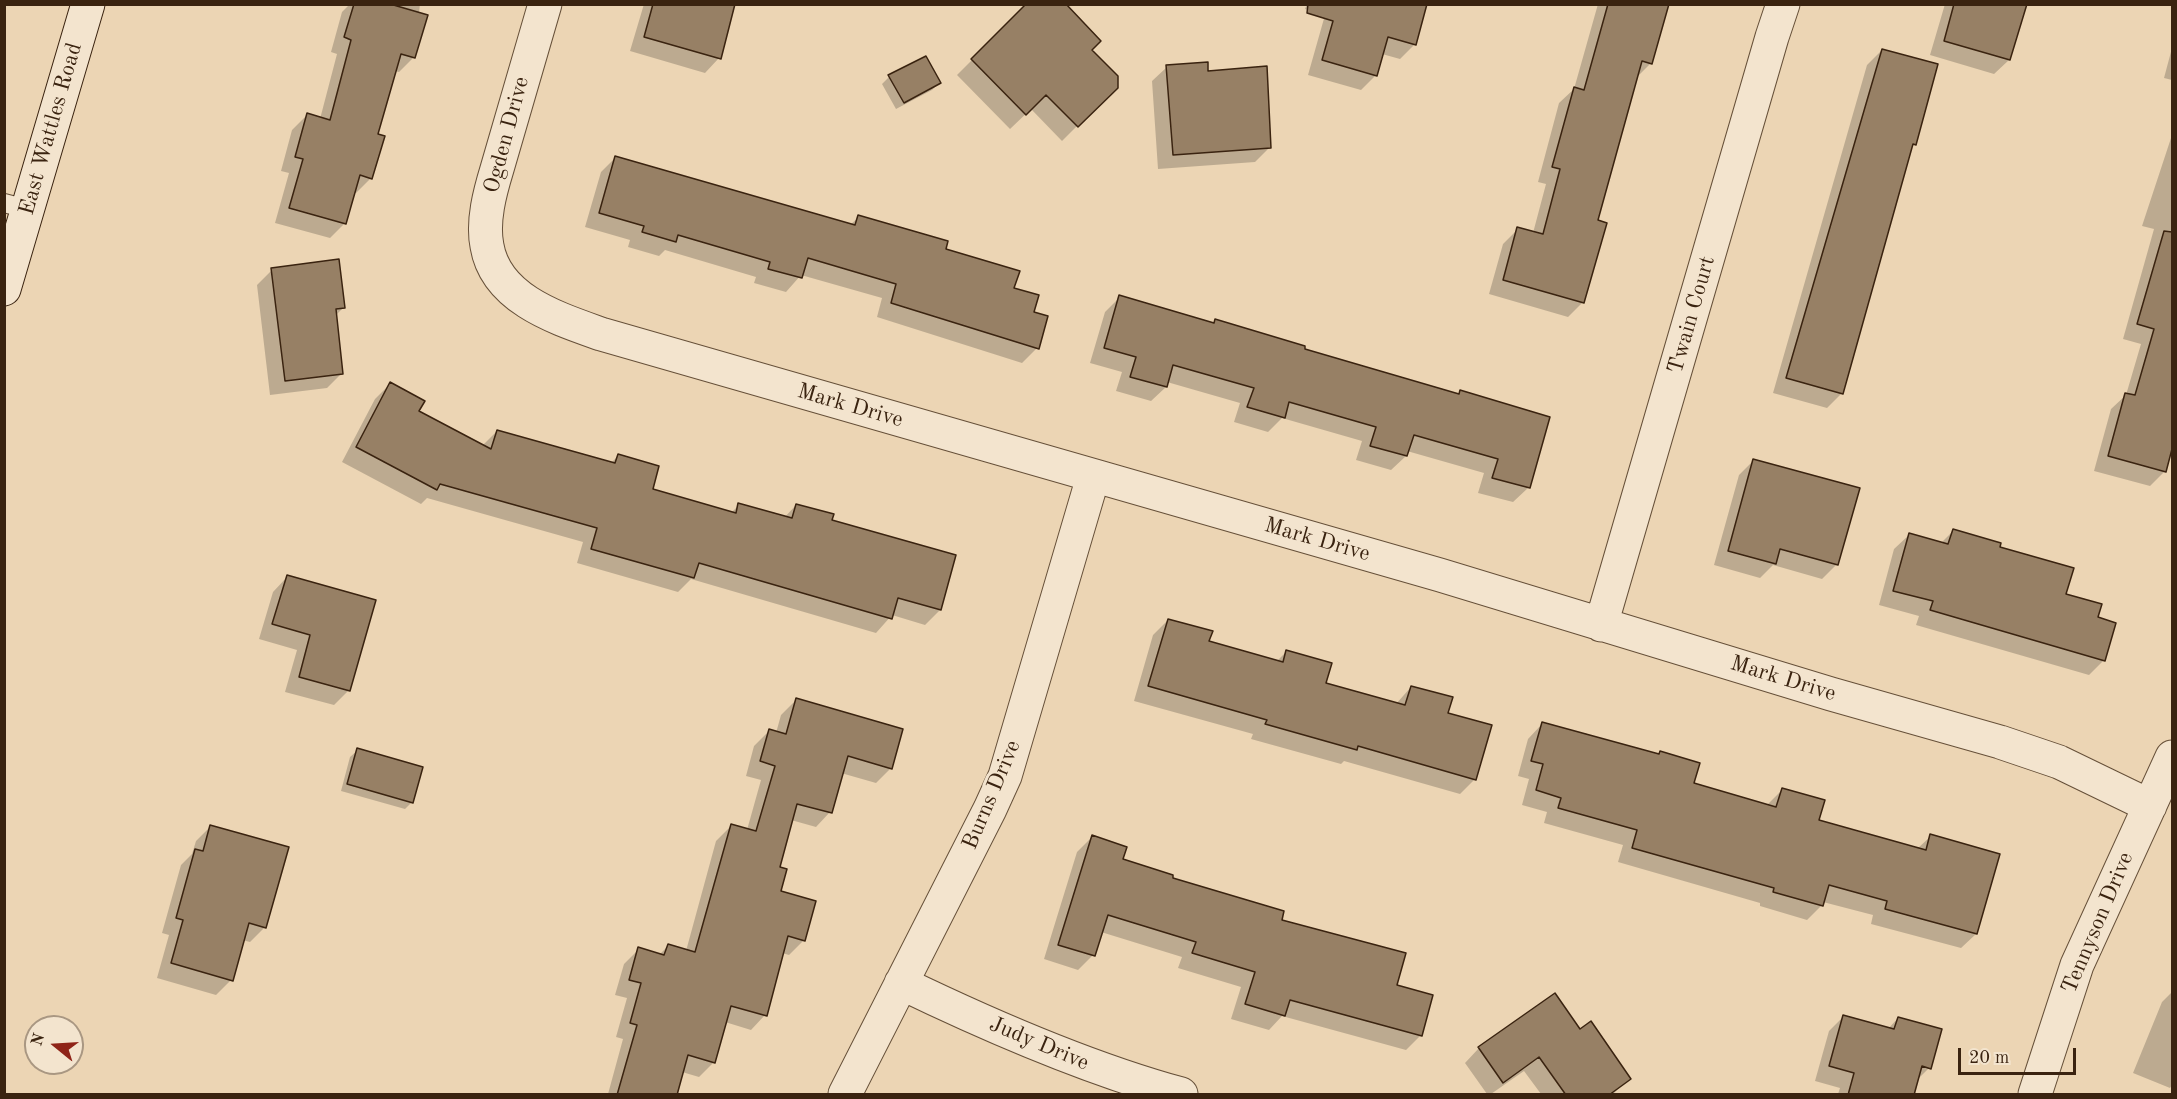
<!DOCTYPE html>
<html>
<head>
<meta charset="utf-8">
<style>
  body { margin:0 }
  #map { position:relative; width:2177px; height:1099px; overflow:hidden; background:#ecd5b4; font-family:"Old Standard TT",serif }
  canvas { display:block }
  .frame { position:absolute; inset:0; border:6px solid #3a2310; pointer-events:none }
  .north { position:absolute; left:24px; top:1015px; width:60px; height:60px; box-sizing:border-box; background:#f3e4ce; border:2px solid #a99782; border-radius:50%; rotate:288deg; font-size:16px; font-weight:700; line-height:24px; text-align:center; color:#3a2310 }
  .north::after { content:''; display:block; margin:auto; width:21px; height:27px; background:#8f2418; clip-path:polygon(50% 0,100% 100%,50% 72%,0 100%) }
  .scale { position:absolute; left:1958px; top:1048px; width:118px; height:27px; box-sizing:border-box; border:3px solid #3a2310; border-top:0; padding-left:8px; font-size:18px; line-height:21px; white-space:nowrap; color:#3a2310; -webkit-text-stroke:4px #f3e4ce; paint-order:stroke }
</style>
</head>
<body>
<div id="map">
<canvas width="2177" height="1099"></canvas>
<div class="frame"></div>
<div class="north">N</div>
<div class="scale">20 m</div>
</div>
<script>
const context = document.querySelector('canvas').getContext('2d');
context.lineJoin = 'round';
function fillPath(path, color) {
  context.fillStyle = color;
  context.fill(path, 'evenodd');
}
function strokePath(path, color, width, dash) {
  context.strokeStyle = color;
  context.lineWidth = width;
  context.lineCap = dash ? 'butt' : 'round';
  context.setLineDash(dash || []);
  context.stroke(path);
}
function label(font, color, halo, rows, align = 'center') {
  context.font = font + ' "Old Standard TT",serif';
  context.lineWidth = 6;
  context.setLineDash([]);
  context.textBaseline = 'middle';
  context.strokeStyle = halo;
  context.fillStyle = color;
  for (const [text, x, y, turn = 0] of rows) {
    context.save();
    context.translate(x, y);
    context.rotate((+turn || 0) * Math.PI / 180);
    context.textAlign = isNaN(turn) ? turn : align;
    if (halo) context.strokeText(text, 0, 0);
    context.fillText(text, 0, 0);
    context.restore();
  }
}
const shadow = new Path2D(`
  M350 4H420L414 57 399 72 394 71 376 135 371 178 356 193 353 192 345 223 330 238 275 223 289 173 281 171 292 130 307 115 320 119 337 54 331 52 342 12Z
  M644 4H734L719 58 705 73 630 51Z
  M1028 4 1090 50 1116 87 1062 141 1031 109 1010 129 957 75Z
  M1307 4H1426L1415 44 1400 59 1382 54 1376 75 1361 90 1308 75 1325 15 1305 9Z
  M1598 4H1668L1651 63 1636 78 1596 221 1583 302 1568 317 1489 294 1503 244 1518 229 1533 233 1546 184 1538 182 1559 103 1574 89Z
  M1945 4H2025L2009 60 1994 74 1930 55Z
  M2172 48V80L2164 78Z
  M1882 50 1915 144 1911 148 1842 393 1827 408 1773 393 1867 65Z
  M1167 67 1270 147 1255 162 1158 169 1152 81Z
  M889 77 939 83 932 90 896 109 882 84Z
  M2172 135V443L2165 471 2150 486 2094 471 2111 409 2126 395 2141 344 2123 339 2154 229 2142 226Z
  M616 157 850 225 859 217 944 250 1012 289 1032 313 1037 348 1022 363 877 317 882 298 801 275 786 292 754 283 756 277 665 250 659 256 628 247 630 240 585 227 601 172Z
  M272 270 343 308 335 316 342 373 327 388 270 395 257 285Z
  M1120 297 1213 324 1216 321 1303 350 1458 395 1460 392 1548 418 1528 488 1513 502 1478 493 1484 473 1407 451 1406 456 1391 470 1356 460 1362 441 1282 418 1268 432 1234 422 1240 403 1167 382 1166 387 1151 401 1116 391 1122 372 1090 363 1105 312Z
  M390 384 417 412 482 446 497 431 611 463 618 456 651 490 731 513 739 505 784 518 796 505 830 521 955 556 940 610 925 625 892 615 876 633 691 579 678 592 577 563 583 542 427 498 421 504 342 462 375 399Z
  M1754 460 1837 564 1822 579 1773 565 1760 578 1714 565 1739 475Z
  M1953 531 1998 548 2096 618 2104 660 2089 675 1916 625 1919 616 1879 605 1894 549 1909 535 1940 544Z
  M287 577 349 690 334 705 285 692 297 650 259 639 273 592Z
  M1168 620 1208 642 1277 661 1286 652 1324 684 1396 704 1411 687 1446 714 1475 779 1460 794 1344 761 1341 764 1251 739 1253 734 1134 701 1153 635Z
  M796 700 891 768 876 783 841 773 830 812 816 827 791 820 778 868 779 892 804 940 789 955 782 953 765 1015 751 1030 725 1022 714 1062 699 1077 682 1072 676 1094H608L623 1039 616 1037 627 998 615 995 624 964 639 949 659 955 668 946 686 951 716 841 731 826 747 830 761 780 746 776 754 746 769 731 776 733 781 715Z
  M1542 724 1657 756 1660 753 1692 784 1767 805 1782 790 1817 821 1917 849 1931 836 1976 934 1961 948 1871 924 1873 915 1823 902 1822 905 1807 920 1760 906V903L1618 862 1623 845 1544 823 1547 812 1522 805 1529 779 1518 776 1528 739Z
  M358 750 412 802 405 809 341 791 350 757Z
  M211 826 265 927 250 942 242 940 231 980 216 995 157 978 169 935 162 933 181 865 192 854 196 841Z
  M1092 837 1121 860 1280 921 1421 1035 1406 1050 1282 1016 1269 1030 1231 1019 1241 987 1178 968 1182 957 1101 932 1093 955 1078 970 1044 959 1077 852Z
  M2172 992V1085L2170 1088 2133 1073 2162 1002Z
  M1844 1016 1888 1029 1898 1018 1929 1068 1916 1081 1912 1094H1838L1840 1088 1815 1081 1829 1031Z
  M1579 1031 1629 1078 1613 1094H1541L1524 1071 1491 1094H1487L1465 1063 1479 1048Z`);
const building = new Path2D(`
  M354 4H390L428 15 415 58 401 54 378 134 385 136 372 179 360 175 346 224 289 208 303 159 295 157 307 113 330 120 351 40 344 37Z
  M653 4H735L721 59 644 37Z
  M1026 4H1066L1101 41 1092 50 1118 76V88L1078 127 1046 95 1026 115 971 59Z
  M1308 4H1427L1416 45 1388 37 1377 76 1322 60 1333 21 1307 13Z
  M1608 4H1669L1652 64 1642 61 1598 220 1607 223 1584 303 1503 280 1517 227 1543 234 1560 169 1552 167 1574 87 1584 90Z
  M1954 4H2027L2010 60 1944 41Z
  M1882 49 1938 64 1916 145 1913 144 1843 394 1786 378Z
  M926 56 941 83 904 103 888 75Z
  M1208 62V71L1267 66 1271 148 1173 155 1166 65Z
  M615 156 855 225 858 215 948 241 946 249 1020 271 1014 288 1039 295 1034 312 1048 316 1039 349 891 303 896 284 808 258 802 278 768 269 770 262 678 235 676 242 642 232 644 226 599 213Z
  M2164 231 2172 232V449L2166 472 2108 456 2125 393 2135 395 2154 329 2137 324Z
  M339 259 345 308 336 309 343 374 285 381 271 268Z
  M1119 295 1214 323 1215 319 1305 346V349L1459 394 1460 390 1550 417 1530 488 1492 478 1498 459 1414 435 1407 456 1370 446 1376 427 1289 402 1285 418 1247 407 1254 388 1173 365 1167 387 1130 377 1136 357 1104 348Z
  M390 382 425 401 419 411 491 449 497 430 615 463 618 454 659 466 653 489 736 513 738 503 792 518 796 504 834 514 832 520 956 555 941 610 898 598 892 619 699 563 694 578 591 549 597 528 440 484 437 490 356 447Z
  M1753 459 1860 488 1838 565 1780 549 1776 564 1728 551Z
  M1953 529 2001 543 2000 547 2074 568 2066 594 2102 604 2098 617 2116 623 2105 661 1930 610 1933 601 1893 591 1909 533 1948 544Z
  M287 575 376 600 350 691 299 677 310 635 272 624Z
  M1168 619 1213 631 1209 641 1283 662 1286 650 1332 663 1326 683 1405 705 1411 686 1453 697 1448 713 1492 725 1476 780 1358 746 1357 750 1265 724 1267 720 1148 686Z
  M796 698 903 729 892 769 848 756 832 813 797 804 780 867 787 869 781 891 816 901 805 941 788 936 767 1016 731 1006 715 1063 688 1055 677 1095H617L637 1025 630 1023 641 983 629 980 638 947 664 955 668 944 695 952 731 824 756 831 775 766 760 761 769 729 786 734Z
  M1542 722 1659 754 1660 751 1700 763 1694 783 1776 807 1782 788 1825 800 1819 820 1926 850 1930 834 2000 854 1977 934 1885 909 1887 901 1829 885 1823 906 1773 892 1774 888 1632 848 1637 830 1558 808 1561 798 1536 790 1543 764 1531 761Z
  M357 748 423 767 413 803 347 784Z
  M210 825 289 847 266 928 249 923 233 981 171 963 183 920 176 918 195 849 203 851Z
  M1092 835 1127 847 1123 859 1173 875V878L1284 911 1282 920 1406 953 1397 985 1433 995 1422 1036 1290 1000 1285 1016 1245 1004 1255 972 1192 953 1196 942 1108 915 1095 956 1058 945Z
  M1555 993 1580 1029 1591 1021 1631 1079 1609 1095H1566L1539 1057 1503 1083 1478 1047Z
  M1843 1015 1894 1029 1898 1017 1942 1029 1931 1069 1922 1066 1914 1095H1848L1854 1073 1829 1066Z`);
const lane = new Path2D(`
  M4 203 27 209`);
const street = new Path2D(`
  M545 4 497 169C490 192 482 221 487 246 496 299 556 318 601 334L1440 575 1831 694 2000 742 2059 762 2150 806
  M1601 625 1772 37 1783 4
  M901 983C990 1026 1086 1068 1181 1094
  M845 1094 990 809 1005 776 1093 477
  M2035 1094 2077 965 2172 757`);
const secondary = new Path2D(`
  M4 289 88 4`);
const streetNames = [
  ["East Wattles Road",51,129,-74],
  ["Ogden Drive",507,135,-75],
  ["Twain Court",1692,315,-74],
  ["Mark Drive",850,406,16],
  ["Mark Drive",1317,540,16],
  ["Mark Drive",1783,679,17],
  ["Burns Drive",992,795,-67],
  ["Tennyson Drive",2098,923,-67],
  ["Judy Drive",1039,1044,23]
];
fillPath(shadow, '#0003');
fillPath(building, '#978065');
strokePath(building, '#3a2310', 1.5);
strokePath(lane, '#665039', 20);
strokePath(street, '#665039', 35);
strokePath(secondary, '#3a2310', 35);
strokePath(lane, '#f3e4ce', 18);
strokePath(street, '#f3e4ce', 33);
strokePath(secondary, '#f3e4ce', 33);
label('22px', '#3a2310', '#f3e4ce', streetNames);
</script>
</body>
</html>
